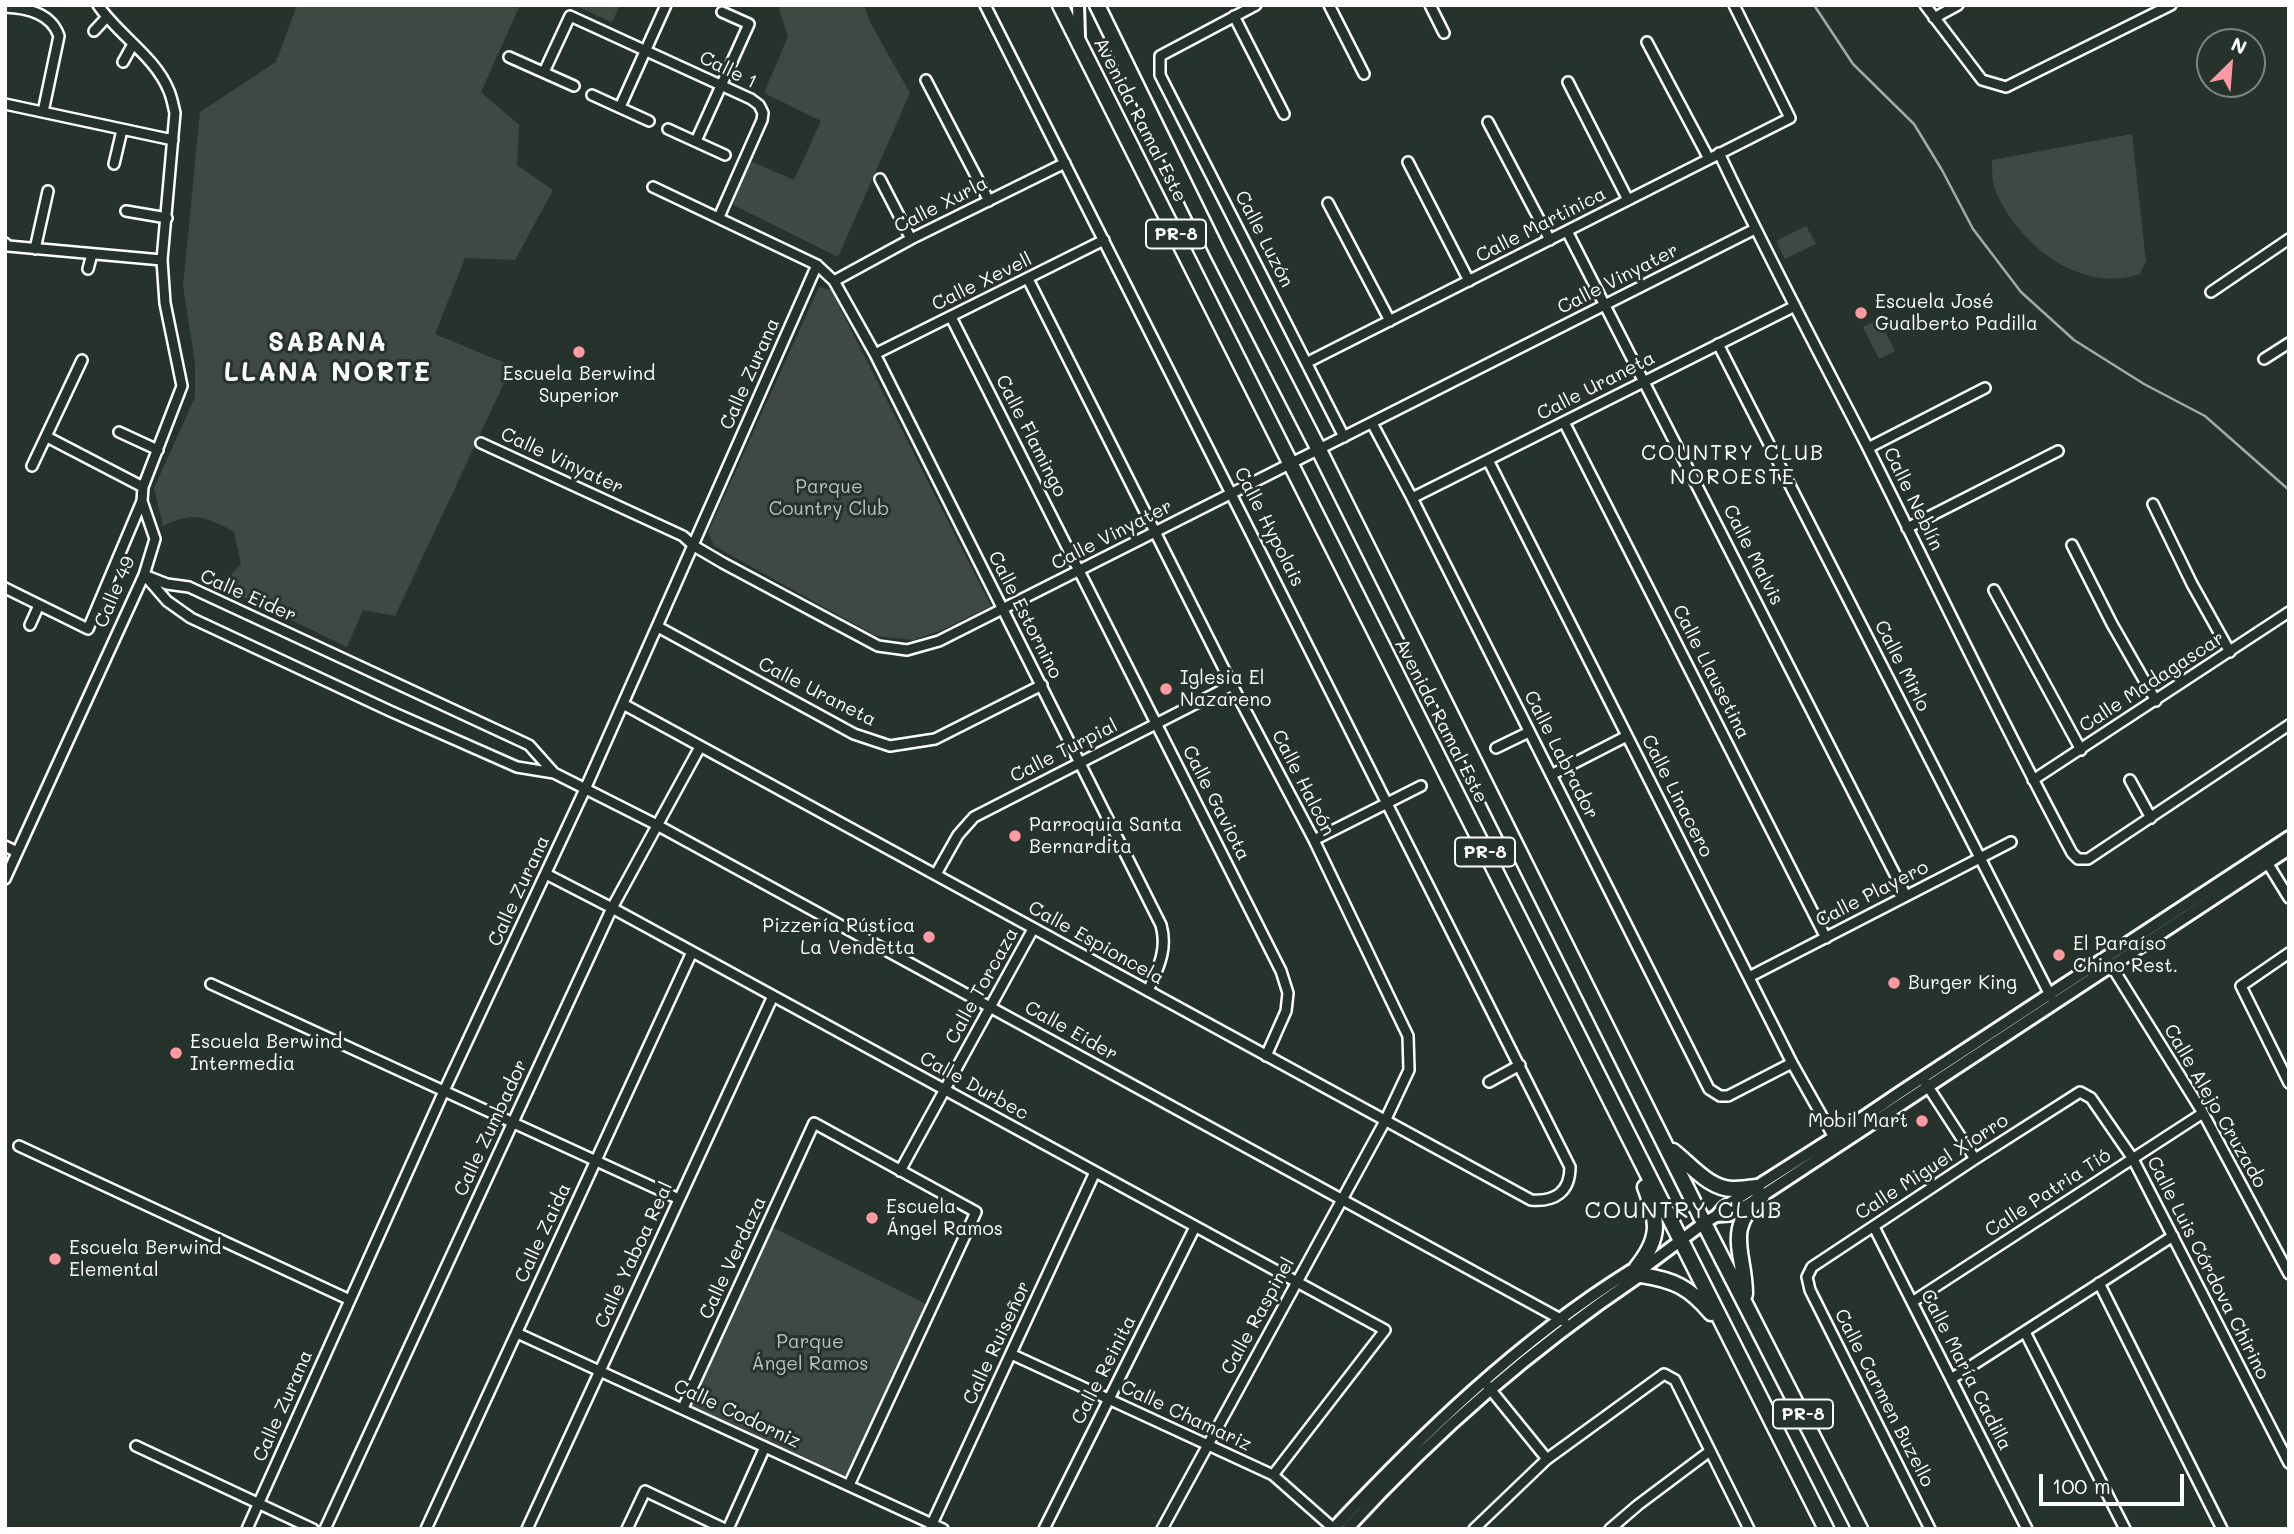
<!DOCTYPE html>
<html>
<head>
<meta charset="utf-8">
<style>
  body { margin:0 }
  #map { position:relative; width:2294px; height:1534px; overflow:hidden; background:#26332d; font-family:Mali,sans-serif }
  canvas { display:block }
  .frame { position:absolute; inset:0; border:7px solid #fff; pointer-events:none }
  .north { position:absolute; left:2196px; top:28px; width:70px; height:70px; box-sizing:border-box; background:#26332d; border:2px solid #7d8581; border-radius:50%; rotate:25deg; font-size:19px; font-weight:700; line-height:28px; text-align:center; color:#fff }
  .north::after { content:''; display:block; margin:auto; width:24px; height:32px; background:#ff9aa2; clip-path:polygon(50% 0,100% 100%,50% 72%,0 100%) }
  .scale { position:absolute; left:2039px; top:1474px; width:145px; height:32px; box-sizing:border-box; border:4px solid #fff; border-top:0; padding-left:9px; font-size:21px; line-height:24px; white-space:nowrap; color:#fff; -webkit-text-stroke:5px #26332d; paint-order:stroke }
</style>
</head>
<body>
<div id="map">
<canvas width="2294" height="1534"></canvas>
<div class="frame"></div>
<div class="north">N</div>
<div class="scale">100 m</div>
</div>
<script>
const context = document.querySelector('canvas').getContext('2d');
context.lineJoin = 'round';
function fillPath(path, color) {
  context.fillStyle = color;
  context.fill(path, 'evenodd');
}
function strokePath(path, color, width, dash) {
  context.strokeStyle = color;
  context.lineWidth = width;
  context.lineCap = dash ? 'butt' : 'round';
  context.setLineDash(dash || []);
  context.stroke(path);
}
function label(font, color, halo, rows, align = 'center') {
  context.font = font + ' Mali,sans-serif';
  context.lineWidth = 6;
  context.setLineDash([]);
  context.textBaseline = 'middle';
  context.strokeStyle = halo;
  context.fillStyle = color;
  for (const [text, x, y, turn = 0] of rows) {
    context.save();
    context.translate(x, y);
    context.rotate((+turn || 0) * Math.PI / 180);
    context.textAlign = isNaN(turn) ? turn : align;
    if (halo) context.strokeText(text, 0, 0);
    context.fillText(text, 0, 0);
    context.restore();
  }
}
const green = new Path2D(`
  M297 5H520L481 92 519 125 517 165 553 190 515 260 465 258 435 334 512 366 395 616 363 610 347 647 221 586 241 564 234 532C207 517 193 511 163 526L154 488 195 397V363L183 286 200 112 276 62Z
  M574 5H620L612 22Z
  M778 5H864L870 22 910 93 838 257 733 205 750 161 794 180 821 121 764 93 788 37Z
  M2132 134 2146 261 2140 274C2081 294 2019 245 1996 192 1992 182 1992 171 1992 160Z
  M1806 226 1816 244 1785 259 1776 241Z
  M819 287 831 290 991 606 940 631 913 640 876 636 714 546 708 532Z
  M1879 319 1895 351 1879 359 1863 327Z
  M768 1225 932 1307 849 1485 683 1408Z`);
const stream = new Path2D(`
  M1814 5 1853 64 1914 124 1942 170 1973 229 2021 292 2074 340 2144 384 2205 416 2289 490`);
const minor = new Path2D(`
  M1256 5 1160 56V75L1344 437
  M1329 5 1364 74
  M1430 5 1444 33
  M1925 5 1982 80 2006 87 2171 5
  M5 7C27 8 51 13 59 36L43 112
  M1234 16 1284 114
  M1934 18 1958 5
  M94 31 106 18
  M1647 42 1709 159
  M509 57 574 86
  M123 62 133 44
  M544 72 570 16 751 99 759 105 763 113 762 120 719 217
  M926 80 989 201
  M1568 82 1628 200
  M592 95 649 121
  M5 104 173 140
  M620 107 666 5
  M1488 122 1550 240
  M668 129 725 155
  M696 141 749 24 722 12
  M1719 153C1766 253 1817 349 1867 446 1935 582 2000 719 2072 853L2078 859H2088L2289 725
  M1408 162 1469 281
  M114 164 122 130
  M880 179 911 239
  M653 187 817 265 834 281 875 354 1161 925C1168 950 1158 968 1148 991
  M1328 203 1390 321
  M126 211 167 218
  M1567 231 1906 896
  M5 243 8 246 162 260
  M35 249 48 191
  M88 269 92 254
  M1028 279 1232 685 1314 840 1408 1036 1409 1070 1385 1121 1162 1529
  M834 281 911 239 1065 163
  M2211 292 2289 239
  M951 317 1281 971 1288 993 1286 1011 1266 1056
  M1718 344 2051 997
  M875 354 1104 240
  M2264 359 2289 343
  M1308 362 1790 118 1734 5
  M1564 422 1826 938
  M1372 423 1412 498 1709 1089 1720 1096H1728L1792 1063
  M119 432 158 450
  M47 437 143 487
  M481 443 683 536 694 546 723 563 878 646 907 650 939 641 1755 229
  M1868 448 1985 388
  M1488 460 1792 1063 1836 1141
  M32 466 82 360
  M1412 498 1795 306
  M2153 504 2192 584 2230 652
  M1907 528 2058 451
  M2072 545 2112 624 2156 701
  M144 575 167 584 189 587 529 745 554 773 657 825 1564 1321
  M148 579 167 601 191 618 390 711 517 767 554 773
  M5 588 88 629 142 501
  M1994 590 2081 750
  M30 625 39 605
  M658 627 854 734 890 746 935 739 1042 685
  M623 704 1531 1200C1555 1202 1570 1192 1570 1167L985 5
  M1496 748 1529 732
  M1551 775 1627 736
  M2033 780 2289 612
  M2130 780 2151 818
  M1314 840 1421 786
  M5 846 17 852
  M2265 859 2289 898
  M546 874 612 908 1385 1330 1273 1475
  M936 874 958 835 974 817 1232 685
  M5 879 144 575 155 539 142 501 143 487 182 386 165 303 162 260 175 113C173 105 172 98 169 91 155 56 118 35 98 5
  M2289 953 2241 986 2289 1083
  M2109 962 2203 1113 2289 1274
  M1749 977 2011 842
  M211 984 679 1199
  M1489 1082 1520 1065
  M1925 1082 1975 1159
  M19 1146 350 1300
  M900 1171 1033 929
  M1874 1227 2027 1529
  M2099 1283 2222 1529
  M1912 1302 2203 1113
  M2025 1332 2125 1529
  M517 1333 943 1529
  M1011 1354 1273 1475 1333 1528
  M1951 1379 2173 1236
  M1486 1384 1547 1459
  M683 1408 814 1123 976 1212 849 1485
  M136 1446 313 1529
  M931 1526 1095 1172
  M247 1529 444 1091 586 787 817 265
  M325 1529 612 908 700 747
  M426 1529 692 952
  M527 1529 773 996
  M627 1529 645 1491 725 1529
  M728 1529 765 1447
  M1044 1529 1195 1227
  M1474 1529 1547 1459 1664 1374 1675 1380 1749 1529
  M1610 1529 1638 1505 1710 1451
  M1930 1529 1810 1290 1807 1277 1812 1267 1975 1159 2080 1092 2091 1098 2133 1159 2289 1463`);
const tertiary = new Path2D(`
  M1078 5 1079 37
  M1716 1216 1730 1215 1762 1196 2289 849
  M1333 1529C1423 1433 1518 1341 1630 1271L1637 1267H1644
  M1347 1529C1438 1430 1530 1350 1641 1275L1645 1267 1704 1223 1716 1216 1724 1207 1834 1137 1902 1091 2289 837`);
const primary = new Path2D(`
  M1060 5 1826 1529
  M1097 5 1218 253 1319 450 1704 1223 1860 1529
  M1673 1151C1690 1164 1710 1190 1734 1189 1741 1189 1749 1188 1757 1187
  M1637 1267C1661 1237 1658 1222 1645 1187
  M1641 1275C1674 1280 1689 1287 1711 1313
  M1745 1294C1745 1252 1723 1230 1762 1196`);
const markers = [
  [1861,313,7,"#ff9aa2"],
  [579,352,7,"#ff9aa2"],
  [1166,689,7,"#ff9aa2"],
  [1015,836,7,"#ff9aa2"],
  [929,937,7,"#ff9aa2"],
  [2059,955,7,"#ff9aa2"],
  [1894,983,7,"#ff9aa2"],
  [176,1053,7,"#ff9aa2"],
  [1922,1121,7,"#ff9aa2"],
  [872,1218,7,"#ff9aa2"],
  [55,1259,7,"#ff9aa2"]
];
const shields = [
  [1176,234,60],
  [1485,852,60],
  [1803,1414,60]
];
const shieldNames = [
  ["PR-8",1176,234],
  ["PR-8",1485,852],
  ["PR-8",1803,1414]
];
const streetNames = [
  ["Calle 1",728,70,26],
  ["Avenida Ramal Este",1140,120,63],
  ["Calle Xurla",941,205,-27],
  ["Calle Martinica",1541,225,-27],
  ["Calle Luzón",1264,239,63],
  ["Calle Vinyater",1618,279,-27],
  ["Calle Xevell",982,282,-26],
  ["Calle Zurana",750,374,-66],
  ["Calle Uraneta",1596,386,-27],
  ["Calle Flamingo",1031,436,63],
  ["Calle Vinyater",562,461,25],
  ["Calle Neblín",1913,499,64],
  ["Calle Hypolais",1269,527,63],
  ["Calle Vinyater",1112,535,-27],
  ["Calle Malvis",1753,555,63],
  ["Calle 49",115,592,-67],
  ["Calle Eider",248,596,24],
  ["Calle Estornino",1025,615,63],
  ["Calle Mirlo",1902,666,63],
  ["Calle Llausetina",1711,672,63],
  ["Calle Madagascar",2152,682,-33],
  ["Calle Uraneta",817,692,27],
  ["Avenida Ramal Este",1441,721,63],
  ["Calle Turpial",1064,751,-27],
  ["Calle Labrador",1561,755,63],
  ["Calle Halcón",1303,783,63],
  ["Calle Linacero",1677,796,63],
  ["Calle Gaviota",1216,803,63],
  ["Calle Zurana",519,891,-65],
  ["Calle Playero",1872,894,-27],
  ["Calle Espioncela",1096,943,29],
  ["Calle Torcaza",982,986,-61],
  ["Calle Eider",1071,1031,29],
  ["Calle Durbec",974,1086,29],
  ["Calle Alejo Cruzado",2215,1106,60],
  ["Calle Zumbador",491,1128,-65],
  ["Calle Miguel Xiorro",1932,1167,-33],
  ["Calle Patria Tió",2048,1193,-33],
  ["Calle Zaida",543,1233,-65],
  ["Calle Yaboa Real",634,1255,-65],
  ["Calle Verdaza",733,1258,-65],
  ["Calle Luis Córdova Chirino",2208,1268,63],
  ["Calle Raspinel",1258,1316,-61],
  ["Calle Ruiseñor",997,1343,-65],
  ["Calle Reinita",1104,1370,-63],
  ["Calle María Cadilla",1966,1370,63],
  ["Calle Carmen Buzello",1884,1398,63],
  ["Calle Zurana",283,1406,-66],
  ["Calle Codorniz",737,1414,25],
  ["Calle Chamariz",1186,1416,25]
];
const poiNames = [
  ["Escuela José",1875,302],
  ["Gualberto Padilla",1875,324],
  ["Escuela Berwind",579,374,"center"],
  ["Superior",579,396,"center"],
  ["Iglesia El",1180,678],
  ["Nazareno",1180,700],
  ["Parroquia Santa",1029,825],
  ["Bernardita",1029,847],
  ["Pizzería Rústica",915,926,"right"],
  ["La Vendetta",915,948,"right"],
  ["El Paraíso",2073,944],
  ["Chino Rest.",2073,966],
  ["Burger King",1908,983],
  ["Escuela Berwind",190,1042],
  ["Intermedia",190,1064],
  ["Mobil Mart",1908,1121,"right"],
  ["Escuela",886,1207],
  ["Ángel Ramos",886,1229],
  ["Escuela Berwind",69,1248],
  ["Elemental",69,1270]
];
const parkNames = [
  ["Parque",829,487],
  ["Country Club",829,509],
  ["Parque",810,1342],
  ["Ángel Ramos",810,1364]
];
const neighbourhoodNames = [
  ["COUNTRY CLUB",1733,454],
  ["NOROESTE",1733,478]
];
const quarterNames = [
  ["COUNTRY CLUB",1684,1211]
];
const districtNames = [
  ["SABANA",328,343],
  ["LLANA NORTE",328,373]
];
fillPath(green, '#3e4944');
strokePath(stream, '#a4a9a7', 2.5);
strokePath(minor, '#fff', 14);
strokePath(tertiary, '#fff', 16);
strokePath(primary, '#fff', 19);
strokePath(minor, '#26332d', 9);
strokePath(tertiary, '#26332d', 10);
strokePath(primary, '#26332d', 14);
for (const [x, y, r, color] of markers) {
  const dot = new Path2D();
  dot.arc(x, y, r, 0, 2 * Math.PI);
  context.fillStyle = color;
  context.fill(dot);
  strokePath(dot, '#26332d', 2.5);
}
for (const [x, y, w] of shields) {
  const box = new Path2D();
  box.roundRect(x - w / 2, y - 14.5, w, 29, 5);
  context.fillStyle = '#26332d';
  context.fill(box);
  strokePath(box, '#fff', 2);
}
label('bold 18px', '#fff', null, shieldNames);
label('19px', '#fff', '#26332d', streetNames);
label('19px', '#fff', '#26332d', poiNames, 'left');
label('19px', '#bbbfbe', '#26332d', parkNames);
context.letterSpacing = '2px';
label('21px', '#fff', '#26332d', neighbourhoodNames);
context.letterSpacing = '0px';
context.letterSpacing = '2px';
label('23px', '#fff', '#26332d', quarterNames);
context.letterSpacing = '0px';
context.letterSpacing = '2px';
label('bold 26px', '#fff', '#26332d', districtNames);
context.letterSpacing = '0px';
</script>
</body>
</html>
